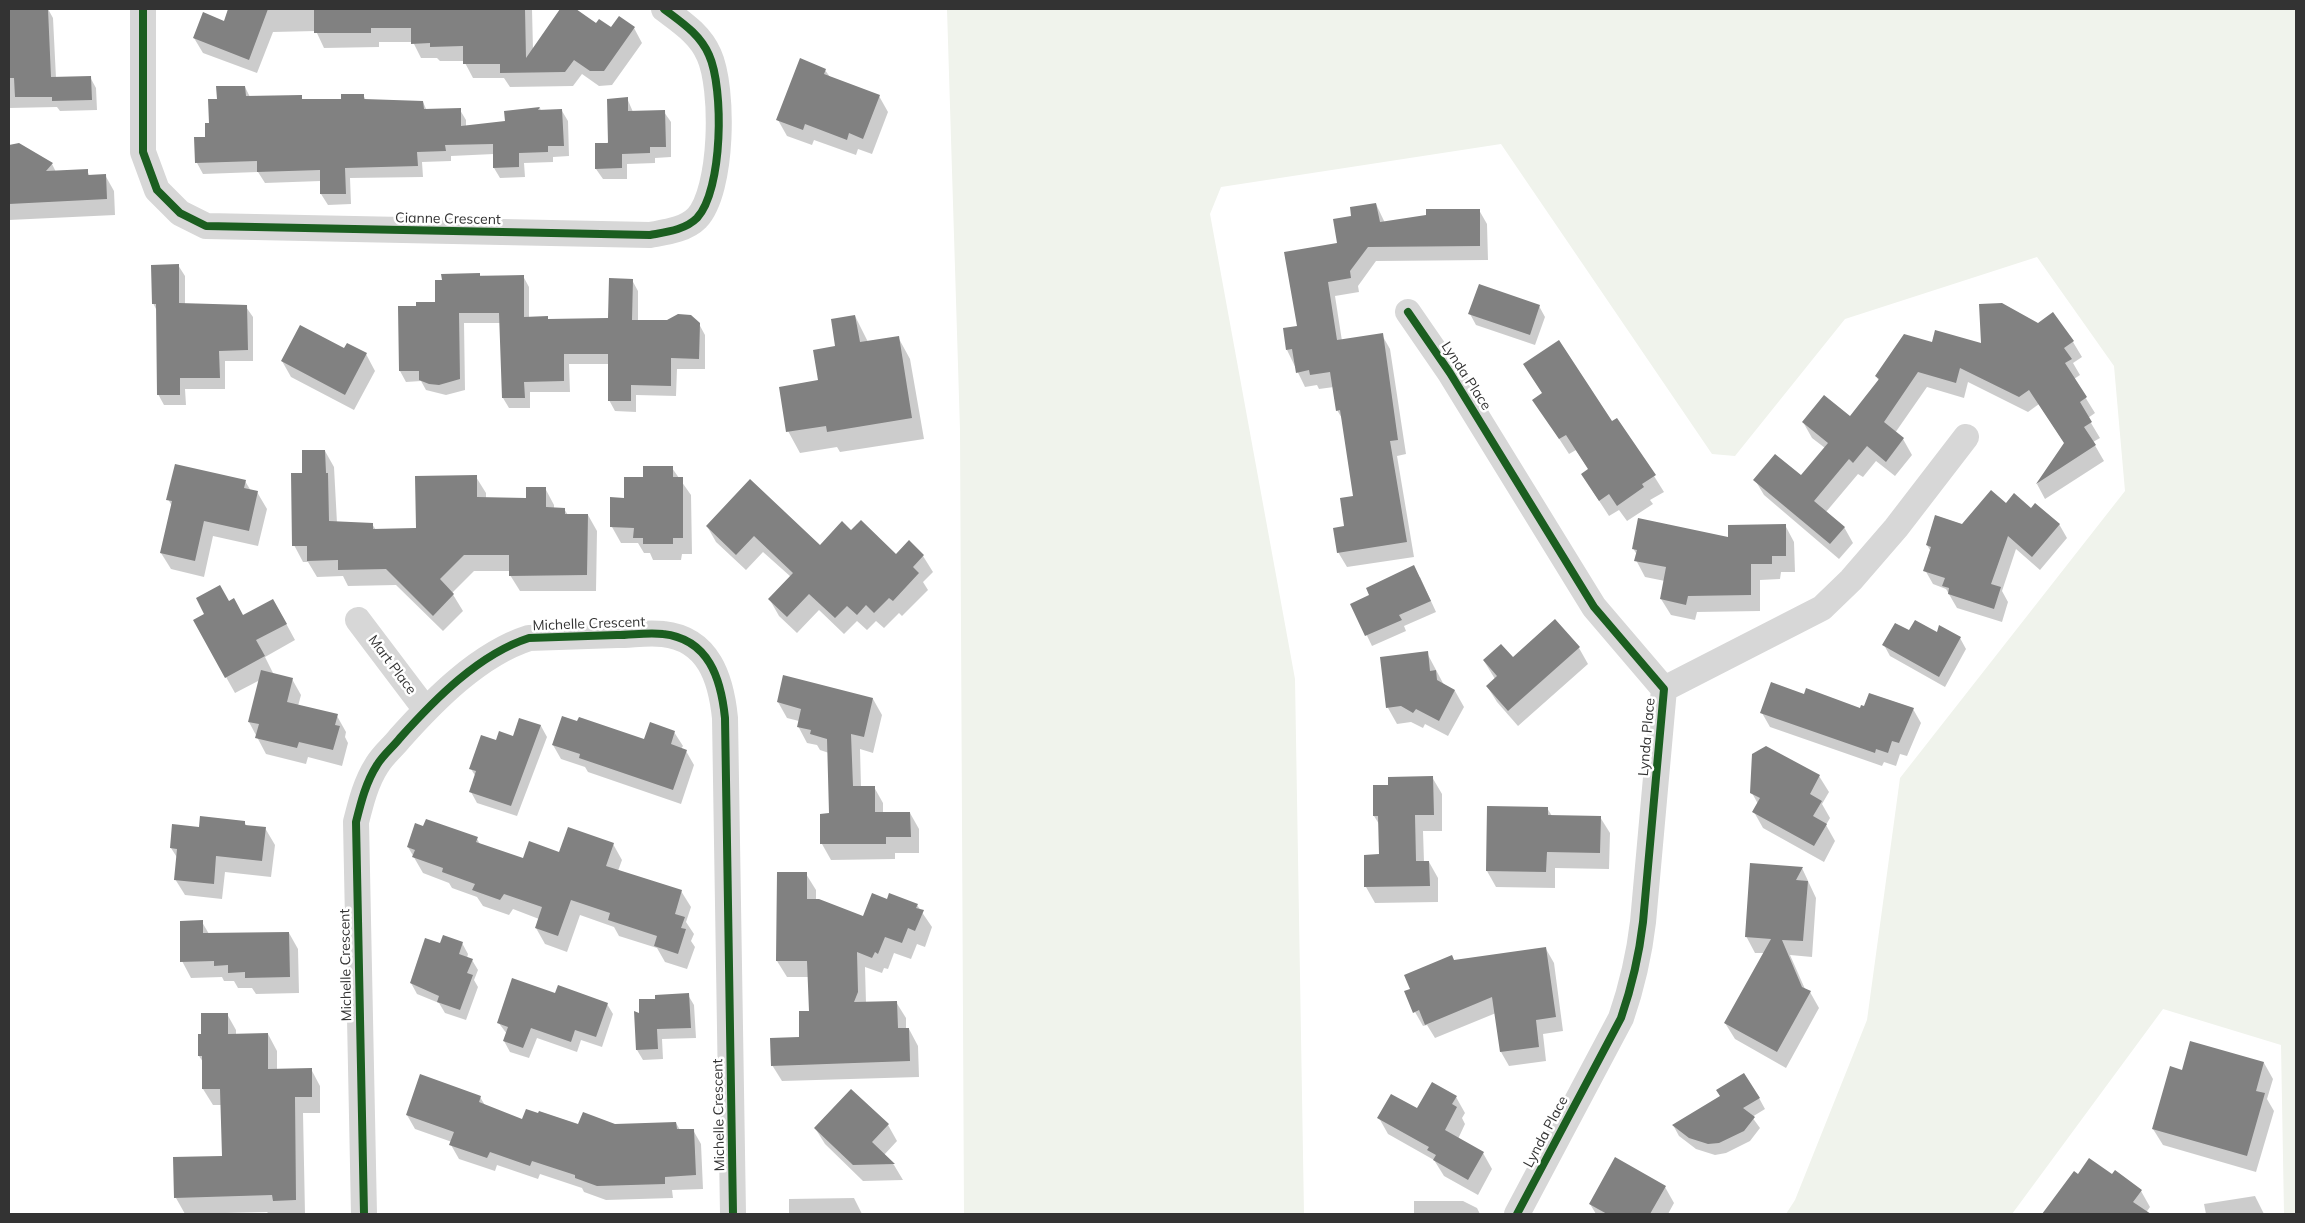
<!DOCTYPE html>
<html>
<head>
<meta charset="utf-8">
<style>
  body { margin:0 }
  #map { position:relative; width:2305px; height:1223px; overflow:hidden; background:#fff; font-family:Mulish,sans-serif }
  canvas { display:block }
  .frame { position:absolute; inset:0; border:10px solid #333; pointer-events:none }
</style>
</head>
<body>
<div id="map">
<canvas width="2305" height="1223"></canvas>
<div class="frame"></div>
</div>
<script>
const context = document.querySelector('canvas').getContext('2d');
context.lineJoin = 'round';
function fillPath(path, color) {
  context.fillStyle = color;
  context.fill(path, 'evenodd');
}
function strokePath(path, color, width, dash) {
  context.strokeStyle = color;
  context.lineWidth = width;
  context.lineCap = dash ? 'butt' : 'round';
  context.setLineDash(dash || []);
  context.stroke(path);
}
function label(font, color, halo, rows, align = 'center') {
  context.font = font + ' Mulish,sans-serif';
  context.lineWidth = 5;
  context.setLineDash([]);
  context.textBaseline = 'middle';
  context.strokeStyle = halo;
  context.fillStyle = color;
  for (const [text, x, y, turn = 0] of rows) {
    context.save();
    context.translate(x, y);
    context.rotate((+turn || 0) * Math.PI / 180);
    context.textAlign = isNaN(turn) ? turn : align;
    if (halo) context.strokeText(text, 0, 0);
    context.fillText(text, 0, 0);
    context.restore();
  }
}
const green = new Path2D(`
  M947 9H2296V1214H2284L2281 1045 2163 1009 2012 1214H1786L1795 1200 1867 1020 1900 778 2125 491 2114 366 2037 257 1845 319 1735 456 1712 454 1501 144 1221 187 1210 214 1295 679 1304 1214H964L960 430Z`);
const shadow = new Path2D(`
  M9 9H48L53 18 56 78 90 77 96 88 97 110 60 111 57 107 9 108Z
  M230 9H532L533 50 562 9H574L597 24 611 29 634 28 642 43 612 85 599 86 582 74 573 86 510 87 504 78H473L464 61H440L437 58H421L413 42H379V47L324 48 316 31 273 32 257 73 203 53 194 38 224 22Z
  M825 70 830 77 879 96 888 112 872 154 858 149 856 155 814 140 812 145 787 136 778 120Z
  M245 87 250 97 301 96 303 101 343 100 363 95 366 100 423 102 427 111 460 110 466 120V126L506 122V112L540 108 541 111H562L568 121 569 156 553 157V162L524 163 525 177 500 178 494 168V154L451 156V161L422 162 423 177 350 178 351 204 328 205 321 194V181L265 183 258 172 203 174 197 163 196 138H206L218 100Z
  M627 98 633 112H664L671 122V157L655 158V163L627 164V179H603L596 169Z
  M19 144 52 164 56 172 87 171 90 176 105 175 114 191 115 215 9 220V148Z
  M1376 204 1385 223 1479 210 1487 224 1488 260 1376 261 1358 286 1359 292 1335 296 1342 341 1382 335 1390 349 1406 454 1397 456 1414 557 1347 567 1338 552 1355 497 1343 420 1337 410 1334 387 1319 389 1317 385 1305 387 1287 350 1353 217Z
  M178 265 185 276V305L246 307 253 317V361H225V389H185L186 405H164L158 394 157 311 153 303Z
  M443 275 523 276 529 287V318H547L549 320 609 319 632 280 638 291V322L699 324 705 335V369H677L676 396 636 395V412L615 411 609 400V364H569L570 392H530V408H509L503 398 500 323H464L465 390 446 395 426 390 421 381 406 382 400 371 417 307 436 303 443 281Z
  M1539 306 1545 317 1535 345 1476 325 1470 314Z
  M855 316 868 342 898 337 910 359 924 439 840 452 837 447 800 453 788 431 820 381Z
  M2073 342 2082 357 2073 363 2080 375 2074 379 2095 413 2088 418 2100 438 2093 442 2104 461 2045 499 2037 484 2065 444 2039 404 2028 412 1968 382 1964 398 1927 387 1895 433 1903 439 1912 455 1895 476 1876 461 1863 477 1858 474 1826 512 1844 527 1853 543 1839 559 1764 495 1755 480 1801 477 1825 448 1812 438 1803 422 1850 417 1879 381 1876 376 1933 343 1982 345Z
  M345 350 366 354 375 371 354 410 291 377 282 361Z
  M1534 400 1612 423 1654 476 1664 492 1650 500 1653 504 1627 521 1619 510 1609 516 1592 490 1589 470 1576 450 1569 454Z
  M325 451 334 467 337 523 372 524 376 530 418 529 476 477 486 493V498L527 499 545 488 554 505V509H564L568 515H588L597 531 596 591H520L510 575V571H474L452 593 463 611 443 631 396 585 348 586 343 576 317 577 308 562H303L294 545 303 474Z
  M672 468 691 495 692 554H682L681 560H653L650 553H644L638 543H621L612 527 625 499 644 478Z
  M245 481 251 491 257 492 267 509 258 546 213 536 204 577 171 569 161 553 172 506 168 499Z
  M2006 504 2031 509 2059 524 2067 538 2040 570 2016 549 2002 591 2008 602 2002 622 1957 608 1946 589 1933 584 1925 570 1931 552 1927 545 1962 525Z
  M1785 525 1794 542 1795 572H1781L1780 579 1760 580V611L1697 612 1695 620 1671 615 1661 599 1665 581 1645 577 1636 560 1637 555 1633 548 1729 538Z
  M707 526 820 546 851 532 896 555 909 542 923 556 933 572 923 582 928 590 902 616 899 613 884 628 876 621 867 630 857 621 844 634 819 610 797 633 779 616 770 600 791 577 763 552 746 570 716 542Z
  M1420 577 1436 612 1404 626 1406 631 1372 646 1352 605Z
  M229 602 243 616H282L295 640 265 657 273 673 271 674 292 679 301 695 298 706 337 716 346 732 345 737 348 743 342 766 308 757 306 764 266 754 249 722 260 680 235 693 226 677Z
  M1909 632 1960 638 1966 649 1945 687 1890 656 1884 645Z
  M1579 648 1588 664 1518 726 1497 702 1487 686 1495 679 1484 661Z
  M1427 653 1444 685 1455 691 1464 707 1448 736 1425 724 1423 728 1411 722 1397 724 1388 708Z
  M1805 696 1861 709H1913L1921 723 1907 756 1900 754 1896 766 1884 762 1882 766 1770 727 1762 713Z
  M873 699 882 715 873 753 860 749 861 787H874L883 803V813H910L919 829V853H895V859L831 860 822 844 821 815H831L829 753 820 750 817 745 807 743 798 726 799 721 787 718 778 702Z
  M520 719 541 726 547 737 517 816 477 803 471 792 476 777 471 769 497 741 514 737Z
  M674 732 683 746 681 749 686 751 694 765 681 804 588 772 585 767 561 759 553 745 645 741Z
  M1819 776 1829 792 1822 804 1830 818 1826 825 1835 841 1824 862 1763 828 1754 812 1758 804 1752 793Z
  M1432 777 1442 794V831H1423L1424 862H1429L1438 878V902L1375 903 1366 887 1365 856H1380L1379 824 1374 816Z
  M1547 808 1552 816 1600 817 1610 833 1609 869 1555 868V888L1496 887 1487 871Z
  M244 822 247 826 265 828 275 845 271 877 225 872 222 899 185 895 175 879 178 859 171 848 200 828Z
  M477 839 480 844 524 860 613 844 622 860 618 871 681 891 691 907 686 922 694 934 691 941 695 947 687 969 665 962 657 948 619 936 614 927 580 915 567 952 545 944 536 928 539 919 513 909 509 915 483 906 477 897 452 888 449 883 423 873 408 847Z
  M1802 868 1816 898 1812 957 1790 955 1805 989 1810 992 1819 1008 1786 1068 1735 1039 1725 1023 1764 953H1755L1746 936Z
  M806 874 816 890V900L864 918 887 900 917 905 932 927 925 947 917 944 911 959 894 953 888 969 884 968 882 973 865 967 866 1003 896 1002 906 1018V1029H909L918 1046 919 1077 782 1081 772 1065 800 1038 810 1012 809 977H787L777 961Z
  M202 922 209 934 289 933 298 949 299 993 256 994 252 988H238L234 981H224L222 977 191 978 182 961Z
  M462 943 468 954 467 958 472 960 478 970 474 980 478 987 466 1020 445 1013 439 1003 417 994 411 983 441 945Z
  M1546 949 1554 963 1563 1031 1543 1034 1546 1061 1509 1066 1501 1052 1496 1013 1435 1038 1427 1025 1423 1026 1415 1012 1454 961Z
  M556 995 607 1004 613 1014 602 1047 581 1040 577 1052 537 1038 529 1058 510 1052 504 1041 507 1034 498 1022Z
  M688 995 694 1005 696 1038 662 1039 663 1059 643 1060 637 1050 641 1015 657 1000Z
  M227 1014 236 1030V1035L268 1034 277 1051V1070L311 1069 320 1086V1113H303L305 1214H269L267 1212 185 1214 176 1198 223 1157 222 1105H213L203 1089V1062L199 1056 202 1035Z
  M2264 1063 2273 1079 2267 1099 2274 1111 2256 1172 2163 1145 2153 1129 2183 1072Z
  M851 1090 888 1125 897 1141 884 1155 894 1165 903 1180 863 1181 825 1144 815 1128Z
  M480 1097 486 1107 523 1121 579 1126 676 1123 680 1130H693L701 1144 703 1189 672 1190 673 1198 606 1200 584 1192 582 1188 540 1174 538 1179 497 1165 495 1171 459 1159 451 1145 452 1142 415 1129 407 1115Z
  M1456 1097 1465 1113 1462 1118 1465 1124 1458 1139 1483 1153 1492 1169 1478 1195 1444 1176 1434 1160 1388 1134 1379 1118 1417 1110Z
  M1759 1098 1765 1109 1752 1117 1760 1128 1750 1141 1726 1153 1715 1155 1696 1149 1679 1136 1673 1125Z
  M2115 1172 2141 1191 2150 1207 2145 1214H2044L2074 1173 2078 1175 2112 1176Z
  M1665 1187 1674 1203 1668 1214H1596L1590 1204Z
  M2255 1196 2264 1214H2206L2204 1204Z
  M854 1198 862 1214H789V1199Z
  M1414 1201H1463L1477 1208 1480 1214H1414Z`);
const building = new Path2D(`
  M9 9H48L51 77 91 76 92 100 52 101V97H15L14 78H9Z
  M228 9H268L249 60 193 38 203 12 224 21Z
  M314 9H525L526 58 560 9H576L596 23 599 19 611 27 619 16 635 27 604 71H590L574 60 565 72 500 73V64H463V46L430 47V43L411 44V28H371V33H314Z
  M800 58 826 69 824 74 880 95 863 139 849 133 847 140 805 124 803 130 776 120Z
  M216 86H245L246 96 302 95V99H341V94H364V99L423 101 424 109 461 108V126L505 121 504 111 540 107 538 110 562 109 564 146H548V152L519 153V167L493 168V144L445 145 446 151 417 152 418 166 345 168 346 194H320V170L257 172V161L195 163 194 137H205V123H209L208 99H217Z
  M628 97V111L665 110 666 147H650V153L622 154V168L595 169V143H608L607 99Z
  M19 143 53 163 46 171 88 169V175L106 174 107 199 9 204V145Z
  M1376 203 1380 222 1426 215V209H1480V246L1368 247 1350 271 1351 278 1328 282 1337 340 1383 333 1398 440 1390 441 1407 542 1337 553 1333 528 1344 526 1340 498 1353 496 1340 410 1336 411 1330 372 1310 375 1309 370 1296 373 1292 349 1286 350 1283 328 1297 326 1284 252 1337 243 1333 219 1351 216 1350 207Z
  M179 264V303L247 305 248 350 219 351 220 378H180V395H157L156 304H152L151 265Z
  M480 273V276L524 275V317L548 316V319L608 318 609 278 633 279 632 320H667L678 314 691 315 700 323 699 359 671 358V386L631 385V401H608V354H564V381L524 382 525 398H502L499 313H459L460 379 439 385 429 384 419 380V371H399L398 306H416V302H435V280H442L441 274Z
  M1479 284 1540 305 1530 335 1468 314Z
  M2002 303 2038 323 2053 312 2074 341 2064 348 2072 359 2065 363 2087 397 2080 402 2092 422 2084 427 2096 445 2036 484 2064 443 2029 390 2019 397 1960 368 1956 383 1918 372 1884 422 1904 438 1886 462 1867 446 1853 463 1849 459 1814 501 1845 527 1830 544 1753 480 1775 454 1801 475 1828 443 1802 422 1824 395 1850 416 1879 379 1875 376 1904 334 1932 342 1935 330 1981 343 1979 304Z
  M855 315 860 342 899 336 912 418 827 432 826 426 786 432 779 387 818 380 813 350 835 346 831 319Z
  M300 325 344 348 347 343 367 353 345 395 281 361Z
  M1559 340 1612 421 1617 418 1656 475 1642 484 1644 487 1617 506 1609 494 1599 501 1581 474 1588 469 1566 435 1559 439 1532 400 1542 393 1523 364Z
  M302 450H325L326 473H328L329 521 373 523V529L416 528 415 476 477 475V497L526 498V487H546V507L565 508V514H588L587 575 509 576V555H464L440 579 454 594 433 616 386 569 338 570V560L307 561V546H292L291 473H302Z
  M175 464 246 480 244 488 258 491 249 531 204 521 195 561 160 553 172 501 166 500Z
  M643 466H673V477H683V538H673V544H643V538H633L634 528 610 527V497L624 498V477H643Z
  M750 479 820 545 842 521 851 530 861 520 896 554 909 540 924 555 913 567 919 573 893 601 889 598 874 613 866 605 857 615 847 606 835 618 809 594 787 617 768 599 793 573 754 536 736 555 706 526Z
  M1991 490 2006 503 2014 493 2031 508 2035 503 2060 524 2032 557 2008 536 1991 584 2001 587 1994 609 1948 594 1949 588 1942 586 1945 578 1923 571 1931 547 1926 545 1935 515 1962 524Z
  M1638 518 1728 537V525L1786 524V556H1772V564H1751V595L1688 596 1686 605 1660 599 1666 567 1634 561 1637 550 1632 549Z
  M1414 565 1431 601 1399 615 1402 620 1365 636 1350 604 1369 595 1366 588Z
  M220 585 229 601 234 598 243 615 273 599 287 624 256 640 265 656 225 678 193 620 204 614 196 598Z
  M1555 619 1580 647 1508 711 1486 686 1497 676 1483 660 1501 644 1513 657Z
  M1915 620 1937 632 1939 625 1961 637 1939 677 1882 645 1895 623 1909 630Z
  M1428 651 1430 671 1436 670 1437 680 1455 690 1439 721 1416 709 1413 713 1401 706 1386 708 1380 657Z
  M261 670 293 678 287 702 338 714 335 725 340 726 333 750 299 742 297 748 255 738 259 724 248 722Z
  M783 675 873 698 864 737 851 734 853 786H875V812H910L911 837H886V844H820V814L829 813 827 739 810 734 811 730 797 727 801 709 777 702Z
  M1771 682 1804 694 1806 688 1860 708 1861 705 1864 706 1869 693 1914 708 1899 743 1892 741 1888 753 1876 749 1875 753 1760 713Z
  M562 716 577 721 579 717 644 739 650 722 675 731 671 744 687 750 673 790 579 758 580 754 552 745Z
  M519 718 541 725 511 806 469 792 476 771 469 769 481 735 496 740 499 731 513 736Z
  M1766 746 1820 775 1810 794 1822 801 1813 816 1827 824 1814 846 1752 812 1760 798 1750 793 1752 754Z
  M1433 776 1434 815H1415L1416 861H1429L1430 886 1364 887V855L1379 854 1378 816H1373V785H1388V777Z
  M1487 806 1548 807V815L1601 816 1600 853 1547 852 1546 872 1486 871Z
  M200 816 245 821V825L266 827 262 861 216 856 214 884 174 880 177 849 170 848 172 824 199 827Z
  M426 819 478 837 476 842 523 858 529 841 559 852 568 827 614 843 606 866 682 890 675 914 685 917 681 928 686 929 678 954 654 946 657 936 608 920 610 913 571 900 558 936 535 928 542 907 504 894 500 900 472 890 475 884 442 872 443 868 412 857 415 850 407 847 415 823 423 826Z
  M1750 863 1803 867 1796 880 1808 881 1803 941 1782 940 1802 987 1811 991 1777 1052 1724 1023 1771 939 1745 937Z
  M777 872H807V899H819L863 916 872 893 887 899 889 893 918 904 916 908 924 910 915 931 908 928 902 943 885 937 878 954 875 952 872 958 857 952 858 992 854 1002 897 1001 898 1028H909L910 1061 771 1066 770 1038 799 1037V1011H809L807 961H776Z
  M203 920V933L289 932 290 977 245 978V972L228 973V965L214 966V961L180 962V921Z
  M443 935 463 942 459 954 473 959 467 973 473 975 460 1010 437 1002 439 996 410 983 425 938 440 943Z
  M1546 947 1556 1017 1536 1020 1539 1047 1500 1052 1492 997 1425 1025 1419 1010 1413 1013 1404 991 1410 989 1404 975 1452 955 1454 960Z
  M512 978 555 993 558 985 608 1003 596 1037 575 1030 571 1042 531 1028 523 1048 503 1041 508 1027 497 1023Z
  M689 993 691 1028 657 1029 658 1049 636 1050 634 1011 639 1013V999H655V995Z
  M201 1013H228V1034L268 1033V1069L312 1068V1097H295L296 1200 273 1201 272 1195 174 1198 173 1157 222 1156 220 1089H202V1056H198V1034H201Z
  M2190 1041 2264 1062 2256 1091 2265 1093 2247 1156 2152 1129 2170 1066 2182 1070Z
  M1744 1073 1760 1098 1743 1108 1755 1117 1744 1131 1719 1143 1708 1144 1689 1138 1672 1125 1720 1096 1716 1090Z
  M420 1074 481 1096 479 1102 522 1119 526 1109 538 1113 539 1111 578 1124 583 1112 615 1124 676 1122 677 1129H694L696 1175 665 1177V1184L597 1186 575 1178V1175L532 1161 530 1166 490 1152 487 1158 449 1145 454 1132 406 1115Z
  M1432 1082 1457 1096 1452 1104 1457 1107 1445 1130 1484 1152 1468 1180 1433 1160 1436 1155 1427 1150 1429 1147 1377 1118 1391 1094 1417 1108Z
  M851 1089 889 1124 872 1142 895 1164 853 1165 814 1128Z
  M1615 1157 1666 1186 1650 1214H1607L1589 1204Z
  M2089 1158 2112 1174 2115 1170 2142 1190 2133 1202 2151 1214H2042L2074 1171 2078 1174Z`);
const street = new Path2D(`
  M143 9V152L157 190 180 213 206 226 650 235C666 232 685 230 697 218 723 190 724 88 709 55 700 34 681 22 664 9
  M1408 312 1450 373 1594 607 1664 689 1643 922C1639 956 1632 986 1621 1018L1517 1214
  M358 620 426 710
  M1664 689 1822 608 1851 580 1896 528 1966 437
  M364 1214 356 822C361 802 366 782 377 765 383 755 393 747 400 738 434 700 479 654 529 638 558 637 588 636 617 635 632 635 648 632 663 634 709 639 721 679 725 718L733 1214`);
const cycleway = new Path2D(`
  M143 9V152L157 190 180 213 206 226 650 235C666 232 685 230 697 218 723 190 724 88 709 55 700 34 681 22 664 9
  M1408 312 1450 373 1594 607 1664 689 1643 922C1639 956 1632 986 1621 1018L1517 1214
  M364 1214 356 822C361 802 366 782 377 765 383 755 393 747 400 738 434 700 479 654 529 638 558 637 588 636 617 635 632 635 648 632 663 634 709 639 721 679 725 718L733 1214`);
const streetNames = [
  ["Cianne Crescent",448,219,1],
  ["Lynda Place",1466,376,57],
  ["Michelle Crescent",589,624,-2],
  ["Mart Place",392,665,53],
  ["Lynda Place",1647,737,-85],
  ["Michelle Crescent",346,965,-91],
  ["Michelle Crescent",719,1115,-91],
  ["Lynda Place",1546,1132,-62]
];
fillPath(green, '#f0f3ec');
fillPath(shadow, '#0003');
fillPath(building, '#818181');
strokePath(street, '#d7d7d7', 26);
strokePath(cycleway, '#1b5e20', 8);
label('14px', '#333', '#fff', streetNames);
</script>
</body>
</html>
